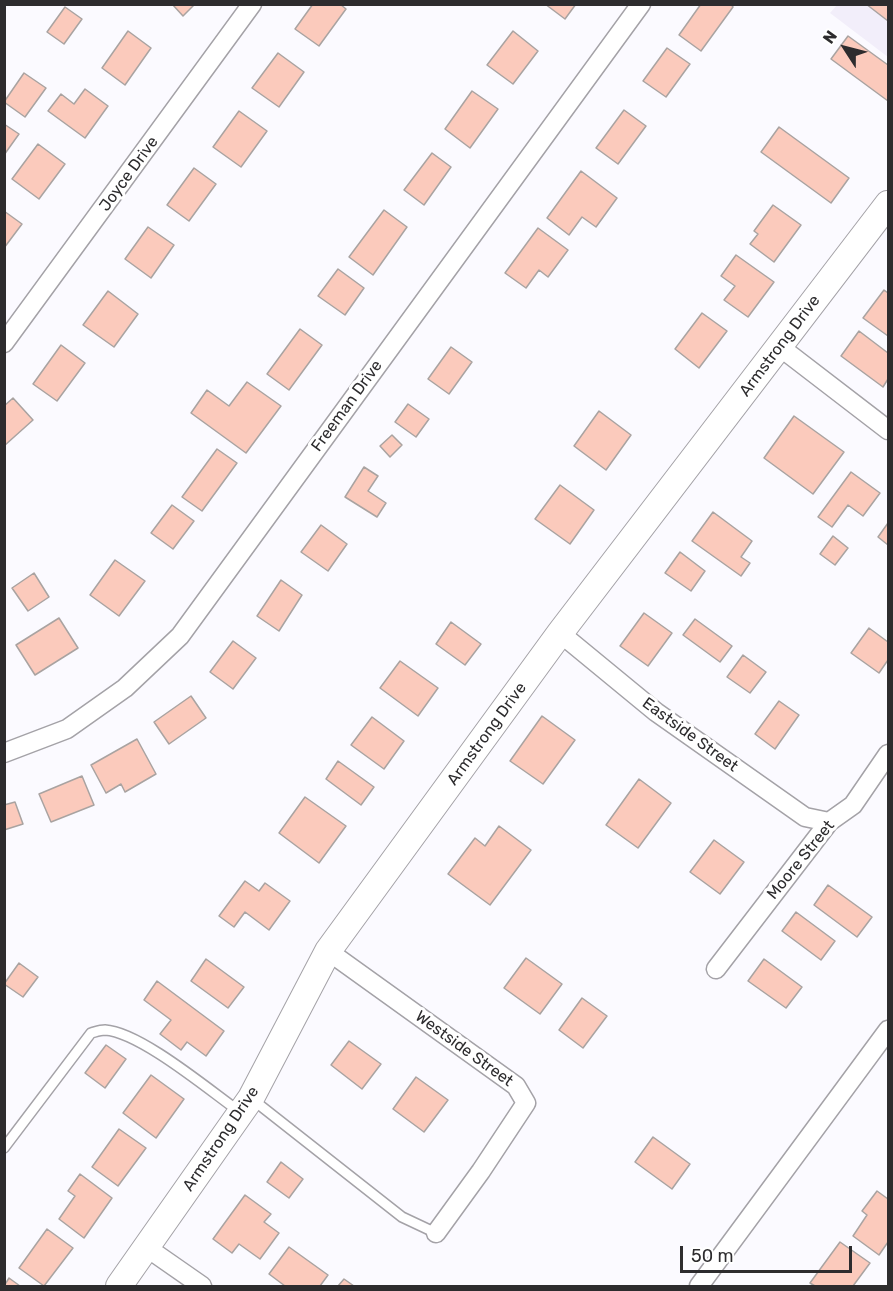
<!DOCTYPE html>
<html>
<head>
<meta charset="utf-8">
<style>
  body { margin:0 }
  #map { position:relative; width:893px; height:1291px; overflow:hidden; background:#fbfaff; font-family:Rubik,sans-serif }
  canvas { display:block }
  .frame { position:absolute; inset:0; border:6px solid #2d2c2e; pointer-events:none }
  .north { position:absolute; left:815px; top:18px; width:60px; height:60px; -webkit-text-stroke:4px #fff; paint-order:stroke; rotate:306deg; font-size:16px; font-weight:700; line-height:24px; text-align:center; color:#2d2c2e }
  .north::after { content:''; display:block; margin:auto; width:21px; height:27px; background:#2d2c2e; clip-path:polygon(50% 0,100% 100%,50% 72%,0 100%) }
  .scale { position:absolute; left:680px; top:1246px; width:172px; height:27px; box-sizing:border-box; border:3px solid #2d2c2e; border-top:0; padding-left:8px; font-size:18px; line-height:21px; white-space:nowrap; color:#2d2c2e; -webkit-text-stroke:4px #fff; paint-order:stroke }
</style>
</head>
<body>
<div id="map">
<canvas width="893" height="1291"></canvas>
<div class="frame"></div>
<div class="north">N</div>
<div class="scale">50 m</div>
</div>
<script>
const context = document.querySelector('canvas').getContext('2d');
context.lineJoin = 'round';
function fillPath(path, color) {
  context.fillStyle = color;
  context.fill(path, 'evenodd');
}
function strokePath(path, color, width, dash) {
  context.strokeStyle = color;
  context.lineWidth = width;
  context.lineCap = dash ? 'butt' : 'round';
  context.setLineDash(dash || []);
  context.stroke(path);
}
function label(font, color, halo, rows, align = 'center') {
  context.font = font + ' Rubik,sans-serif';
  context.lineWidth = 6;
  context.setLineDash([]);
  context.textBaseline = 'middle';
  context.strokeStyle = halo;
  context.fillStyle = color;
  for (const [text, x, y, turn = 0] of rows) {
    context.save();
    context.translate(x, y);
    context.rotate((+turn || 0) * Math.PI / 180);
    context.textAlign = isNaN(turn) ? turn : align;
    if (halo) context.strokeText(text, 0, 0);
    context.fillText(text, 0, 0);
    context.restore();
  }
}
const built = new Path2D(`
  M837 5H888V57L830 13Z`);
const building = new Path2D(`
  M172 4H195L183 16Z
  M313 4H340L346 9 319 46 295 29Z
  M545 4H576L565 19Z
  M701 4H731L733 7 701 51 679 35Z
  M866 4H888V21Z
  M65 7 82 19 64 44 47 32Z
  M128 31 151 48 125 85 102 68Z
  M513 31 538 51 513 84 487 65Z
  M848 36 888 65V101L831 59Z
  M667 48 690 64 666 97 643 81Z
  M278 53 304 72 279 107 252 88Z
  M24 73 46 88 25 117 4 102Z
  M85 89 108 106 85 138 48 111 61 94 74 104Z
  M472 91 498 109 470 148 445 129Z
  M624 110 646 126 618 164 596 148Z
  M239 111 267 131 241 167 213 147Z
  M4 124 19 134 4 155Z
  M779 127 849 178 831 203 761 152Z
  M38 144 65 164 39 199 12 179Z
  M432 153 451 167 424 205 404 190Z
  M194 168 216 184 189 221 167 205Z
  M581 171 617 198 596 227 582 217 569 235 547 218Z
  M773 205 801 225 774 262 750 244 758 234 754 231Z
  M384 210 407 227 373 275 349 257Z
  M4 211 22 224 4 248Z
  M148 227 174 245 151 278 125 259Z
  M538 228 568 250 548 277 539 270 526 288 505 273Z
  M736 255 774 282 748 317 724 300 735 286 721 276Z
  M338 269 364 288 345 315 318 296Z
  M884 290 888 293V336L863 318Z
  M108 291 138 314 114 347 83 325Z
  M702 313 727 331 699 368 675 349Z
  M300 329 322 345 289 390 267 374Z
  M859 331 888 353V379L883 387 841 356Z
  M61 345 85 363 57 401 33 384Z
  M451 347 472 362 449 394 428 379Z
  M247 382 281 406 246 453 191 413 207 390 229 406Z
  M13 398 33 420 4 446V406Z
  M408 404 429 419 416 437 395 422Z
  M599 411 631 435 606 470 574 446Z
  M794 416 844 452 813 494 764 458Z
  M392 435 402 445 390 457 380 446Z
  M217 449 237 463 202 511 182 497Z
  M364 467 378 476 368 491 386 503 377 517 345 497Z
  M851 472 880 493 863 516 848 505 832 527 818 517Z
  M560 485 594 510 570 544 535 519Z
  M172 505 194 521 173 549 151 533Z
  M713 512 752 541 741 557 750 563 741 576 692 541Z
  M888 523V545L878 537Z
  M321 525 347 544 328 571 301 552Z
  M833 536 848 548 835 565 820 554Z
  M680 552 705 571 691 591 665 573Z
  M115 560 145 581 119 616 90 595Z
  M34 573 49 597 28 611 12 588Z
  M281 580 302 595 279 631 257 616Z
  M644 613 672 633 648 666 620 646Z
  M59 618 78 648 35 675 16 645Z
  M695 619 732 646 720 662 683 635Z
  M451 622 481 644 465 665 436 644Z
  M869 628 888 642V660L879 673 851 653Z
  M233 641 256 658 233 689 210 672Z
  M743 655 766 672 750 693 727 677Z
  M400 661 438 688 418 716 380 688Z
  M191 696 206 718 169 744 154 722Z
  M779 701 799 715 775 749 755 734Z
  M542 716 575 740 543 784 510 761Z
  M372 717 404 741 384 769 351 745Z
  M137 739 156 774 125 792 121 784 106 793 91 765Z
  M338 761 374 787 361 805 326 779Z
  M82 776 94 805 51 822 39 794Z
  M639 779 671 803 638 848 606 825Z
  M305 797 346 826 319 863 279 833Z
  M15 802 23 824 4 830V805Z
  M499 826 531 850 490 905 448 874 475 838 485 846Z
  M714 840 744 862 720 894 690 872Z
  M245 881 259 891 265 883 290 901 269 930 245 912 234 927 219 916Z
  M828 885 872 917 857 937 814 905Z
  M796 912 835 941 821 960 782 931Z
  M526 958 562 984 540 1014 504 988Z
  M206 959 244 987 228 1008 191 981Z
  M764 959 802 987 786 1008 748 981Z
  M19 963 38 977 23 997 4 984Z
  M157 981 224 1031 206 1056 187 1042 181 1050 160 1034 171 1020 144 1000Z
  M582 998 607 1016 583 1048 559 1030Z
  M349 1041 381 1064 362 1089 331 1065Z
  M106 1045 126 1059 105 1088 85 1073Z
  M151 1075 184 1099 156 1138 123 1113Z
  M416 1077 448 1100 424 1132 393 1109Z
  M119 1129 146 1148 118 1186 92 1167Z
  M653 1137 690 1164 672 1189 635 1162Z
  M281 1162 303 1179 289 1198 267 1182Z
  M80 1174 112 1198 84 1238 59 1219 75 1196 68 1191Z
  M877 1191 888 1199V1242L879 1255 853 1236 867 1215 862 1211Z
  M245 1195 271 1214 264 1222 279 1233 260 1259 239 1244 232 1253 213 1239Z
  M47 1229 73 1248 44 1286 19 1268Z
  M840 1242 870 1263 853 1286H815L810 1283Z
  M289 1247 328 1275 320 1286H285L269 1274Z
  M9 1278 20 1286H4Z
  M344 1279 354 1286H338Z`);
const lane = new Path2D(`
  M252 1099 402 1217 436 1233
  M4 1148 91 1033C95 1032 100 1030 105 1030 140 1032 209 1090 240 1112`);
const street = new Path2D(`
  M4 343 252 4
  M780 347 888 430
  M560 633 656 712 805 817 829 822
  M4 753 67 729 125 688 180 636 641 4
  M328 951 516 1086 526 1103 481 1171 436 1233
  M716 969 829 822 853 805 888 754
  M146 1247 202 1286
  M699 1286 888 1030`);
const secondary = new Path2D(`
  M119 1286 251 1098 328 951 560 633 888 204`);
const streetNames = [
  ["Joyce Drive",129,174,-54],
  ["Armstrong Drive",780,346,-53],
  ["Freeman Drive",347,406,-54],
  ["Armstrong Drive",487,734,-54],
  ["Eastside Street",690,735,36],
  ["Moore Street",801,860,-51],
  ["Westside Street",464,1049,36],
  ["Armstrong Drive",221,1139,-56]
];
fillPath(built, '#f2eefa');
fillPath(building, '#fbcabc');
strokePath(building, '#a9a3a1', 1.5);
strokePath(lane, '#a4a2a7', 12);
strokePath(street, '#a4a2a7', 21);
strokePath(secondary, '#a4a2a7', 28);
strokePath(lane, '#fff', 9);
strokePath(street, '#fff', 18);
strokePath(secondary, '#fff', 26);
label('16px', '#2d2c2e', '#fff', streetNames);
</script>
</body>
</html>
